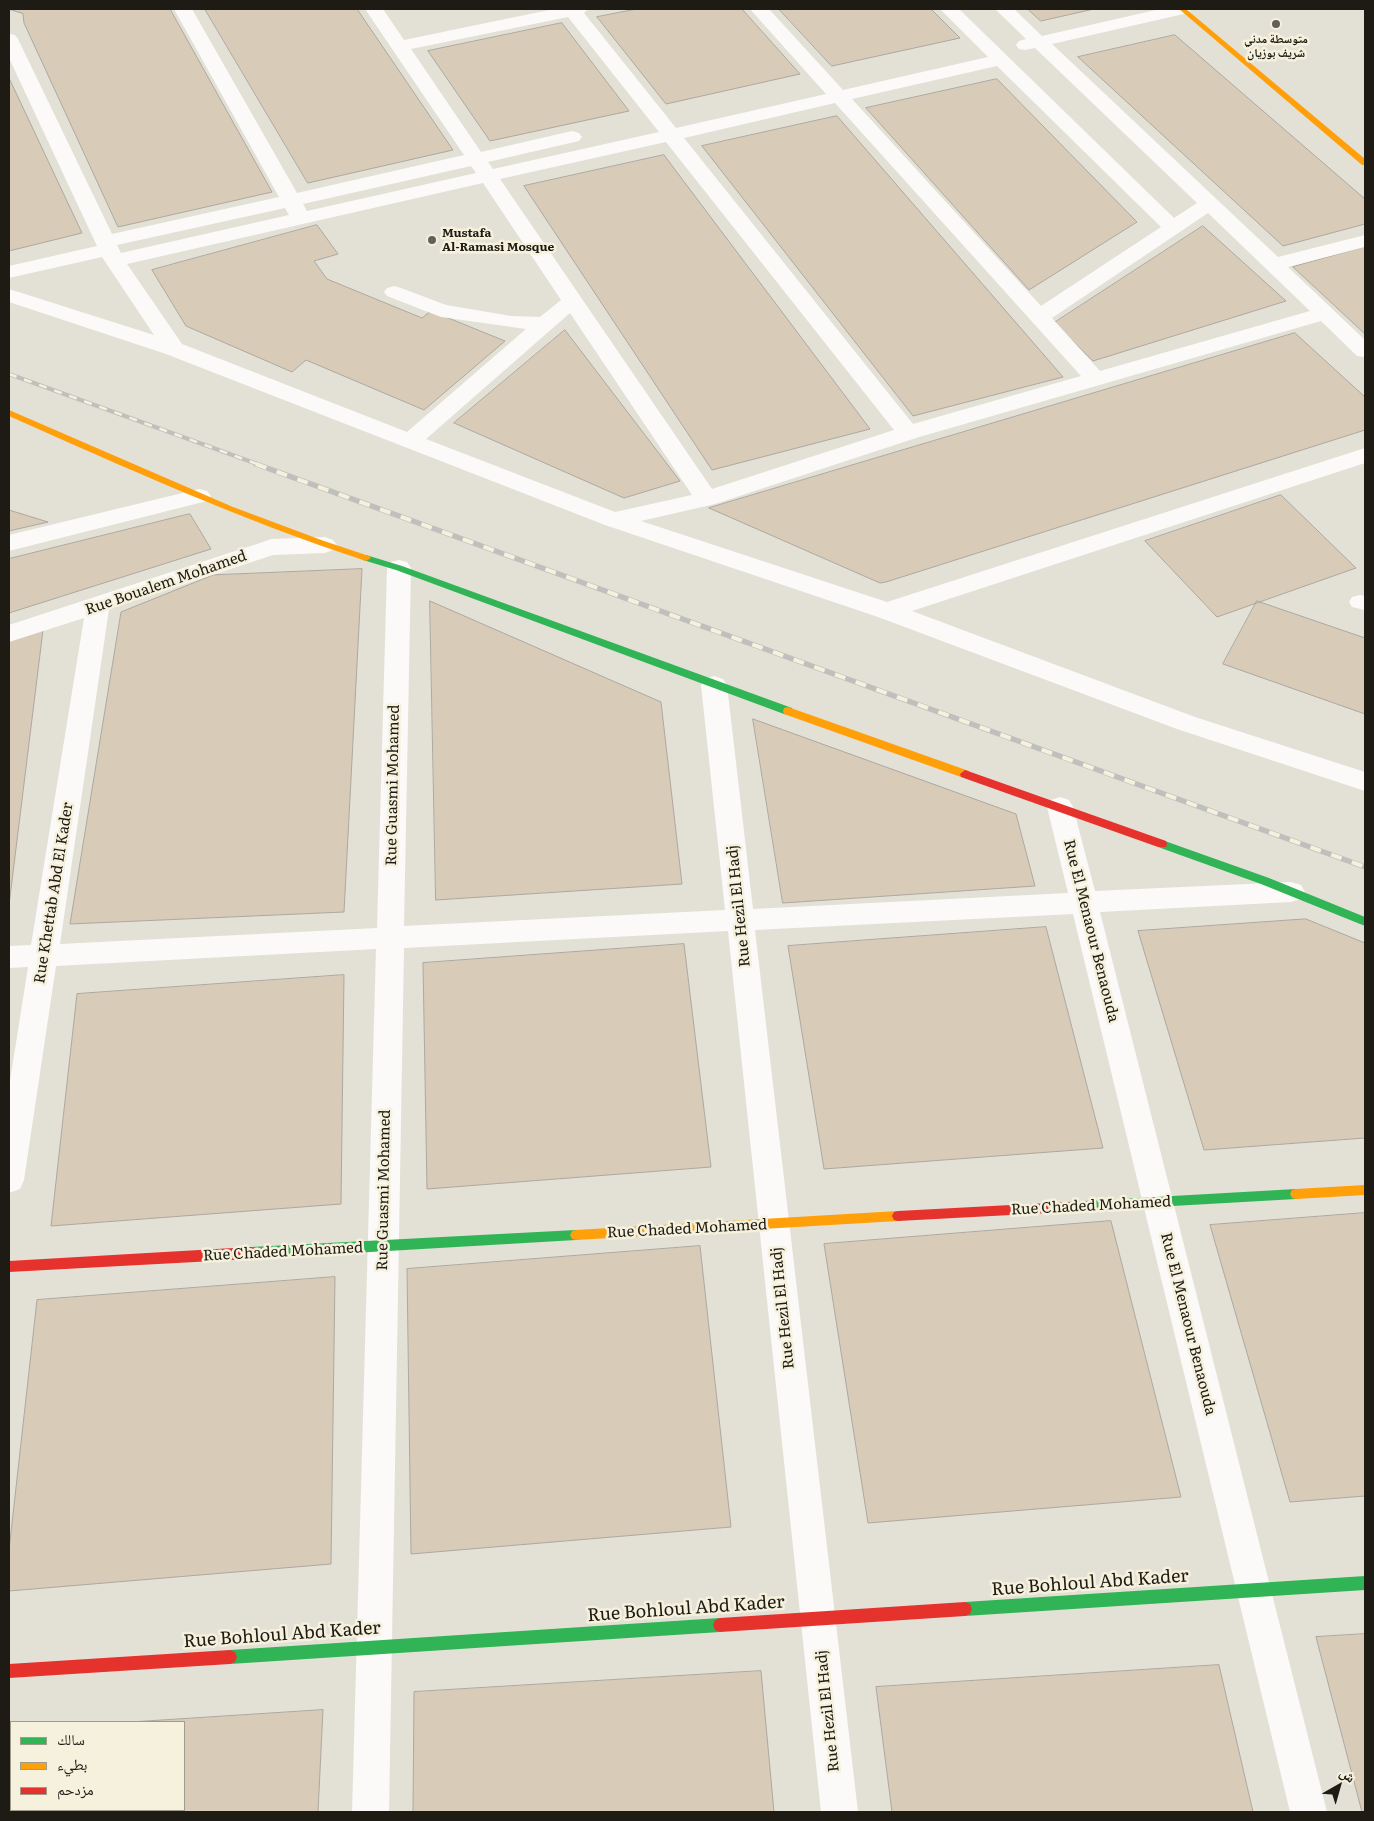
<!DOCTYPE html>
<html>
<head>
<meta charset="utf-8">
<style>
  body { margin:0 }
  #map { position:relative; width:1374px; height:1821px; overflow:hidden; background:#e3e0d6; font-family:Literata,"Noto Naskh Arabic",serif }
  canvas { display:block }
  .frame { position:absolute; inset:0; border:10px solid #1d1b14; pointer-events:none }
  .legend { position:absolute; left:10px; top:1721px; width:175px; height:90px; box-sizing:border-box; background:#f6f1dd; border:1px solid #9f9b8d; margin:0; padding:6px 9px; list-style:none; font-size:15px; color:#1d1b14 }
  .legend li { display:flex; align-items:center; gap:10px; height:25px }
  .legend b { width:25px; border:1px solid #9f9b8d }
  .north { position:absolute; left:1314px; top:1761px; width:50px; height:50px; -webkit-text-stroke:4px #f6f1dd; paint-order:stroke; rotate:38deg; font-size:14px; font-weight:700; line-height:20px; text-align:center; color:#1d1b14 }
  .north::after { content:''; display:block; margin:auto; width:18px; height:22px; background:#1d1b14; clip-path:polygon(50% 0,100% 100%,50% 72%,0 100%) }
</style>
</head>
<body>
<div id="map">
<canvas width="1374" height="1821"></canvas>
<div class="frame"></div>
<ul class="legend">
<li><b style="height:6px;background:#30b455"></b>سالك</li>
<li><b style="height:6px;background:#ff9f0a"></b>بطيء</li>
<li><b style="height:6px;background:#e5322d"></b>مزدحم</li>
</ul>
<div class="north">ش</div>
</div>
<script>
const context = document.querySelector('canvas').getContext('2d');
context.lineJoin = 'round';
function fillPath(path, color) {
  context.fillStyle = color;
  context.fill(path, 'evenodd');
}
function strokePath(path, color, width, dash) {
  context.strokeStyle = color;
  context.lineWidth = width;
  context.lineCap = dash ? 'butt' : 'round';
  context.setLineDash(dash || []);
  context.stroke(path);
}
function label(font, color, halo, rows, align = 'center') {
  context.font = font + ' Literata,"Noto Naskh Arabic",serif';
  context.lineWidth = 5;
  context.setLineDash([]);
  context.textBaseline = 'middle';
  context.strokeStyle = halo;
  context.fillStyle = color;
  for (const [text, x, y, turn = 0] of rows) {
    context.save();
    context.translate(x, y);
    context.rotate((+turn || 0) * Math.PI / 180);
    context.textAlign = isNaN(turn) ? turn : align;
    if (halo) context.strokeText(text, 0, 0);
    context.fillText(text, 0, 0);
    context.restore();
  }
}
const building = new Path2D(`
  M9 9H170L272 192 118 227 24 23 23 14Z
  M205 9H357L453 150 308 183Z
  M637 9H742L800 74 666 104 597 17Z
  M779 9H931L960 38 832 66Z
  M1028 9H1094L1041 21Z
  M562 23 629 111 490 141 428 51Z
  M1175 35 1365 199V224L1283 246 1078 57Z
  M9 78 82 233 9 251Z
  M997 79 1137 222 1029 290 866 108Z
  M837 116 1063 377 913 416 702 146Z
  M664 155 870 429 712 470 524 186Z
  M317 225 338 254 314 261 327 279 422 318 431 311 505 341 424 410 306 360 292 372 186 326 152 270Z
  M1203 226 1286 301 1093 361 1054 323Z
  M1365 247V334L1293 267Z
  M565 330 680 481 624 498 454 423Z
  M1295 333 1365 397V430L886 582 880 583 709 508Z
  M1281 495 1356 568 1217 617 1145 541Z
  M9 510 48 522 9 531Z
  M190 514 211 549 9 613V559Z
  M362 569 344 912 70 924 121 612 213 575Z
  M430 601 661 702 682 884 436 900Z
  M1257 601 1365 638V714L1223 664Z
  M43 630 9 905V641Z
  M753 719 1016 814 1035 886 783 903Z
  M1306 919 1365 943V1138L1204 1150 1138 931Z
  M1046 927 1103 1148 824 1169 788 946Z
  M684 944 711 1167 427 1189 423 963Z
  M344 975 341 1204 51 1226 77 994Z
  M1365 1213V1496L1290 1502 1210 1225Z
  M1111 1221 1181 1497 868 1523 824 1244Z
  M700 1246 731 1527 411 1554 407 1269Z
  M335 1277 331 1564 9 1591V1550L37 1300Z
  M1365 1634V1812H1362L1316 1637Z
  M1219 1665 1253 1812H892L876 1687Z
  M761 1671 774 1812H413L414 1692Z
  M323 1710 318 1812H9V1730H11V1810H184V1722H131Z`);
const lane = new Path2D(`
  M1360 595 1365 596V610L1352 607 1349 602 1352 597Z`);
const street = new Path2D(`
  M174 9H192L297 193 464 155 365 9H383L404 40 554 9H588L584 13 676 128 826 94 750 9H769L843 90 988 57 940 9H959L1174 218 1197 203 1035 48 1025 50 1019 49 1016 45 1019 41 1026 39 995 9H1014L1042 36 1160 9H1191L1188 13 1052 44 1278 257 1365 235V247L1288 267 1365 340V357L1357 356 1321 321 916 438 715 504 641 521 887 602 1365 448V463L912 611 1195 717 1365 772V791L1177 729 878 617 605 525 166 354 9 302V289L154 335 102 257 9 278V266L97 246 9 58V34L15 35 18 39 112 234 279 197ZM568 17 659 132 493 169 488 162 579 141 582 137 579 133 572 131 481 152 411 49ZM997 66 1161 227 1041 306 852 99ZM835 103 1081 376 913 424 684 138ZM666 142 894 430 712 489 500 179ZM471 166 476 173 307 211 303 204ZM483 183 561 300 540 317 511 316 446 305 401 288 394 286 387 288 384 292 387 296 441 317 526 329 407 432 182 344 127 264ZM285 208 289 215 121 253 117 245ZM1208 213 1310 311 1100 371 1052 318ZM570 313 692 495 615 512 426 439Z
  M199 489 207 491 211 496 207 501 9 551V535Z
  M325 537 333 540 337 545 333 550 325 553 273 555 109 609 60 944 377 928 387 568 391 562 399 560 407 562 411 568 404 926 725 910 701 685 705 679 714 676 723 679 727 685 753 909 1068 893 1047 807 1051 800 1060 797 1069 800 1073 807 1095 891 1291 882 1301 885 1305 892 1301 899 1291 902 1100 912 1327 1812H1290L1073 914 755 930 858 1812H821L728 931 404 948 389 1812H352L376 949 56 966 24 1180 20 1189 9 1193V1087L28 967 9 968V946L31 945 84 618 9 642V625L263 542 271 539Z`);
const fast = new Path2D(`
  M366 555 402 566 792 708 793 711 788 715 784 714 396 570 363 560 361 558 363 556Z
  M1162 840 1269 878 1365 917V926L1261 884 1158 847 1157 844 1158 841Z
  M1296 1189 1300 1190 1302 1194 1300 1198 1296 1199 1067 1212 1063 1211 1061 1207 1063 1203 1067 1202Z
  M576 1230 580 1231 582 1235 580 1239 576 1240 251 1259 246 1257 245 1253 246 1249 251 1247Z
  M1365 1576V1590L965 1616 960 1614 958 1609 960 1604 965 1602Z
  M720 1618 725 1620 727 1625 725 1630 720 1632 230 1664 225 1662 223 1657 225 1652 230 1650Z`);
const slow = new Path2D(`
  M1179 9H1186L1365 159V165H1362Z
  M9 410 233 507 324 541 369 556 371 558 366 561 363 560C241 520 126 468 9 416Z
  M788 707 969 771 970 774 969 777H961L784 714 783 711 784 708Z
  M1365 1185V1195L1296 1199 1292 1198 1290 1194 1292 1190 1296 1189Z
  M898 1211 902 1212 904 1216 902 1220 898 1221 576 1240 572 1239 570 1235 572 1231 576 1230Z`);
const jam = new Path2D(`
  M965 770 1166 841 1167 844 1166 847H1158L961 777 960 774Z
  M1067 1202 1071 1203 1073 1207 1071 1211 1067 1212 898 1221 894 1220 892 1216 894 1212 898 1211Z
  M251 1247 256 1249 257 1253 256 1257 251 1259 9 1272V1261Z
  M965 1602 970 1604 972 1609 970 1614 965 1616 720 1632 715 1630 713 1625 715 1620 720 1618Z
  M230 1650 235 1652 237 1657 235 1662 230 1664 9 1678V1664Z`);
const railFar1 = new Path2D(`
  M9 374 260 465`);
const rail = new Path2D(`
  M256 464 1365 867`);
const markers = [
  [1276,24,5,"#626058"],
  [432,240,5,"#626058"]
];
const farPoinames = [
  ["متوسطة مدني",1276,39],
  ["شريف بوزيان",1276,53],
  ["Mustafa",442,233,"left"],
  ["Al-Ramasi Mosque",442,247,"left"]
];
const streetNames = [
  ["Rue Boualem Mohamed",166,583,-19],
  ["Rue Guasmi Mohamed",393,785,-89],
  ["Rue Khettab Abd El Kader",54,893,-81],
  ["Rue Hezil El Hadj",739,906,-96],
  ["Rue El Menaour Benaouda",1091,931,76],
  ["Rue Guasmi Mohamed",384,1190,-89],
  ["Rue Chaded Mohamed",1091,1206,-3],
  ["Rue Chaded Mohamed",687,1229,-3],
  ["Rue Chaded Mohamed",283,1252,-3],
  ["Rue Hezil El Hadj",783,1308,-96],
  ["Rue El Menaour Benaouda",1188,1324,76],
  ["Rue Hezil El Hadj",828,1711,-96]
];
const nearStreetnames = [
  ["Rue Bohloul Abd Kader",1090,1583,-4],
  ["Rue Bohloul Abd Kader",686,1609,-4],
  ["Rue Bohloul Abd Kader",282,1635,-4]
];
fillPath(building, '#d8cbb7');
strokePath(building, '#aca8a1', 1);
fillPath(lane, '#fbfaf9');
fillPath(street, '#fbfaf9');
fillPath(fast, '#30b455');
fillPath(slow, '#ff9f0a');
fillPath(jam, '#e5322d');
strokePath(railFar1, '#bfbfbc', 4);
strokePath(rail, '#bfbfbc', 5.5);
strokePath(railFar1, '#f6f1dd', 2.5, [8]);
strokePath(rail, '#f6f1dd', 4, [11]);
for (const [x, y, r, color] of markers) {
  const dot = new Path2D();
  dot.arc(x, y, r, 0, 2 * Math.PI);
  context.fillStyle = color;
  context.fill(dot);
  strokePath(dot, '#f6f1dd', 2);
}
label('bold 12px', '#1d1b14', '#f6f1dd', farPoinames);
label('15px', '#1d1b14', '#f6f1dd', streetNames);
label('18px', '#1d1b14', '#f6f1dd', nearStreetnames);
</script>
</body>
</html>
